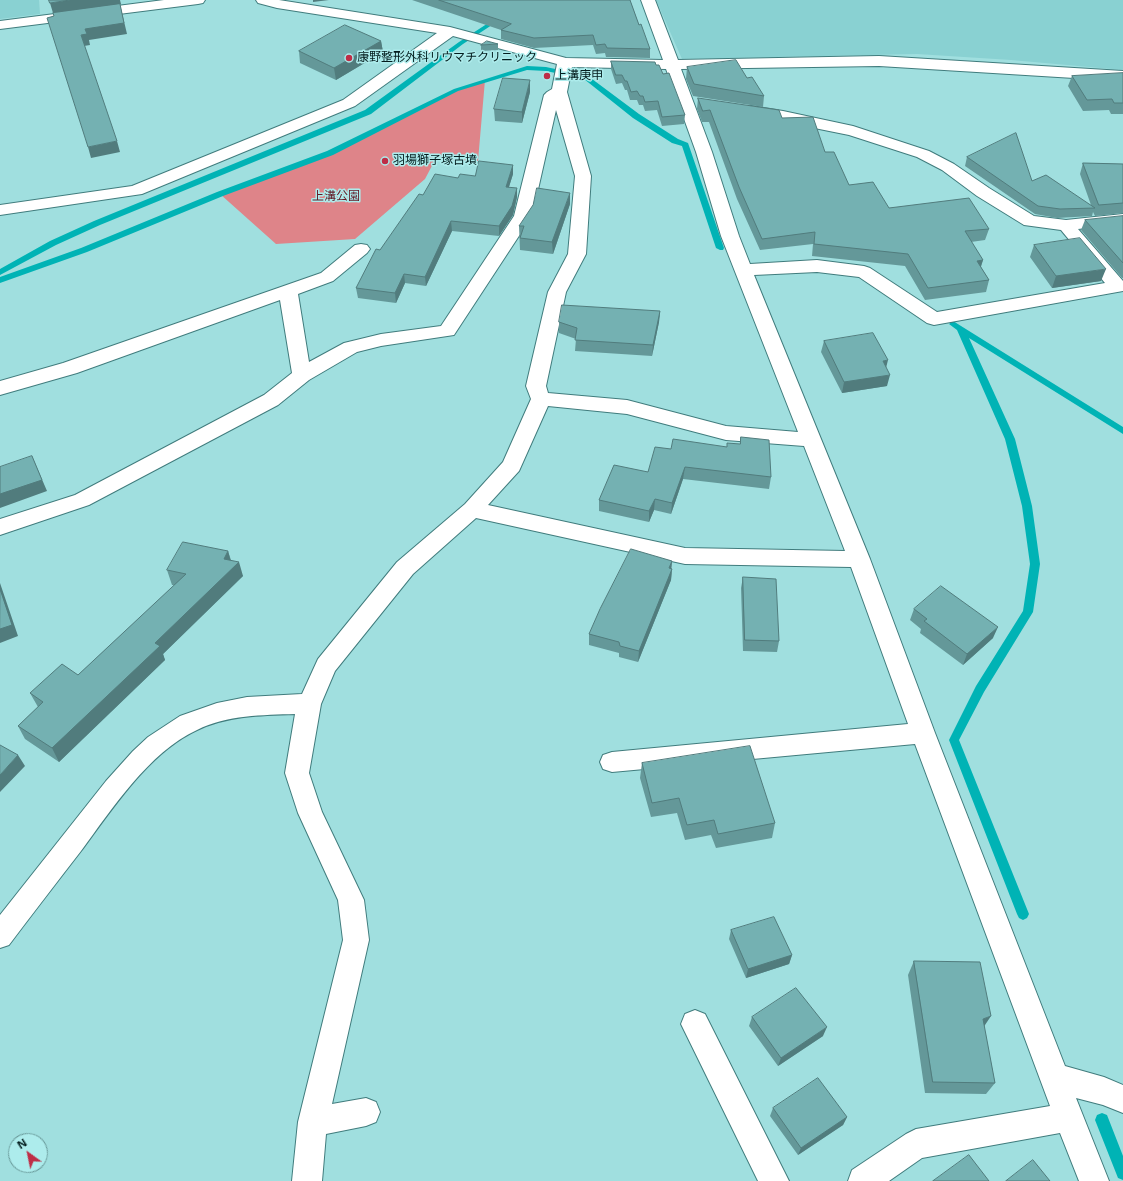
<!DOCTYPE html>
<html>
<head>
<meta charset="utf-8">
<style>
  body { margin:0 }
  #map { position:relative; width:1123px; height:1181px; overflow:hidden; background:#a0dfdf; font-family:"Noto Sans",sans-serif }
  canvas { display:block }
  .north { position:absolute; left:8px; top:1133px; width:40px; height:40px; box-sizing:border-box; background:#adecec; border:1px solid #699999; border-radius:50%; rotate:327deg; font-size:11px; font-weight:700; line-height:16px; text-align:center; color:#031c1d }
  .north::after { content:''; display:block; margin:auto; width:14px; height:18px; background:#be2d46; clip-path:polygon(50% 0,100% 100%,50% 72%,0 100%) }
</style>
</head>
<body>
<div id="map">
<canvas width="1123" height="1181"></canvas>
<div class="north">N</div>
</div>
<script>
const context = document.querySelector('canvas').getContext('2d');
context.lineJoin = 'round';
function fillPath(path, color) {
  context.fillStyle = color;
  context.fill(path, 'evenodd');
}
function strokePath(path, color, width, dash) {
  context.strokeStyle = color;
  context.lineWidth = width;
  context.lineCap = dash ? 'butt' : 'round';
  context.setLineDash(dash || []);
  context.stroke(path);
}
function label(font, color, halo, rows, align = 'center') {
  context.font = font + ' "Noto Sans","Noto Sans JP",sans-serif';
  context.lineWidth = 3;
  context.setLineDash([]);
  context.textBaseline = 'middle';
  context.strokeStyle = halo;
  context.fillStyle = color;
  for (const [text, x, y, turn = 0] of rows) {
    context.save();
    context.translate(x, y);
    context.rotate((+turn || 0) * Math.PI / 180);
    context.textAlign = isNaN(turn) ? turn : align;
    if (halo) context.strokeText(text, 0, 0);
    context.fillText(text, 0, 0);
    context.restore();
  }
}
const built = new Path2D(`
  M0 0H39L40 14 0 19Z
  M656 0H1123V70L1011 60 917 54 682 59Z`);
const green = new Path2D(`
  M485 80 478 161 435 160 425 179 355 239 276 244 220 194 330 153 456 90Z`);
const stream = new Path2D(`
  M496 18 501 19 463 44 371 114 100 225 56 245 0 275V269L50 241 94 221 365 110 459 42Z
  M527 66 546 67 588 76 639 114 678 139 688 143 724 248 723 250H720L716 248 682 146 672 143 633 118 584 79 546 71 527 70 458 91 333 155 223 196 87 252 0 283V277L81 248 217 192 327 151 454 89Z
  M953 321 1123 427V434L969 338 1015 439 1032 506 1040 564 1033 612 984 692 959 740 1029 914 1027 918 1023 920 1019 918 1017 914 949 740 976 686 1023 611 1030 564 1022 506 1005 439 957 330 949 324Z
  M1102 1113 1107 1115 1123 1156V1180L1118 1178 1095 1120 1097 1115Z`);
const minor = new Path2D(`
  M256 0H279L450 27 566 58 663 60 641 0H655L678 60 879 56 1123 71V81L879 66 681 69 712 152 739 236 750 264 817 260 864 266 870 268 937 312 1105 283 1061 230 1024 225 977 196 942 170 917 157 849 135 745 114 743 111 745 108 751 106 783 111 853 126 929 151 954 164 989 188 1034 216 1066 220 1123 214V224L1078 229 1123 281V291L934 325 927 323 859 277 817 272 754 275 870 559 935 733 1065 1066 1104 1077 1123 1085V1113L1103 1105 1076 1098 1109 1181H1079L1060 1133 922 1158 889 1181H848L852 1170 906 1134 916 1129 1050 1106 915 744 612 772 603 769 600 762 603 755 612 752 908 724 851 567 685 564 476 518 413 574 335 671 321 704 309 773 322 812 364 900 369 940 332 1104 366 1098 376 1102 380 1112 376 1122 366 1126 326 1134 322 1181H292L298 1122 343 940 338 900 298 813 285 773 295 714C263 715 227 715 197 730 149 752 112 809 81 851 57 882 33 913 9 945L0 948V915L106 781 133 751 148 737 180 716 217 703 247 697 302 694 318 659 397 562 465 504 503 462 531 399 526 386 548 292 568 254 575 176 556 110 532 216 454 335 381 346 357 352 309 380 278 405 89 505 0 535V519L75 495 264 395 292 373 280 300 77 373 0 395V381L63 363 321 273 355 245 361 244 367 245 370 249 367 253 333 281 298 294 309 362 344 343 381 334 441 326 514 216 544 95 547 92 552 89 557 64 453 36 355 106 142 194 0 215V205L132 186 343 100 437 33 277 8 258 3ZM572 67 666 69 696 152 721 236 798 432 726 426 627 400 548 393 546 386 566 292 586 254 591 176 567 92ZM548 406 627 414 726 440 804 446 845 551 685 548 488 505 519 471Z
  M695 1010 705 1014 789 1181H758L681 1024 685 1014Z`);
const major = new Path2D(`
  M164 0H205L203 3 198 4 0 29V21Z`);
const wall = new Path2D(`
  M412 0H630L639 25 650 49V58L606 57 605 53 596 54 593 45 534 48 501 39V30Z
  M381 41 383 52 336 80 300 63 299 51Z
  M498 44V50L481 51V45Z
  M611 61 656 65 663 74 685 115 684 124 662 126 657 110 645 111 643 105H639L637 100H630L627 90H625L622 83 616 84 611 69Z
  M687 67 747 78 764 96 763 107 693 96 686 79Z
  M1123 73V114H1111L1109 110 1083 111 1068 86 1072 76Z
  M530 92 522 123 495 121 494 109Z
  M698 98 782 118 825 152 849 185 889 208 989 229 985 240 971 242 983 260 981 267 989 280 986 292 925 300 905 266 812 256 813 244 760 250 737 199 709 122H702L697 109Z
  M967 157 1032 181 1091 205 1080 174 1083 163 1123 164V213L1095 216 1093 212 1092 216 1057 218 1035 214 965 166Z
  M513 165V174L509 187 517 197 513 215 499 236 452 231 426 286 405 283 396 303 358 298 356 288 380 250 423 195 458 178 475 176Z
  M570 204 553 254 520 250 519 226Z
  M1123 216V278H1122L1081 230 1085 220Z
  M1034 245 1101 281 1052 288 1030 257Z
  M660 311 659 322 652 356 575 351 576 339 559 333V322Z
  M824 341 886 367 887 386 842 393 821 352Z
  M741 437 771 477 769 489 683 479 671 514 654 510 649 522 599 511V500L648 472 671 449 727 447 740 444Z
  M228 551 231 560 243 576 163 654 165 660 59 762 25 739 18 726 38 707 30 693 78 675 175 585H172L167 570Z
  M672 561 671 568 672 569 671 580 638 662 619 657V653L589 645V634Z
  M743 577 779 641 777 652 743 651 741 588Z
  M914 609 993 638 963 665 920 633 921 629 910 620Z
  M642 763 775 823 772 838 716 848 711 835 685 840 677 813 651 817 640 778Z
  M731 930 792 955 789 964 746 978 729 939Z
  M914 961 984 1026 995 1083 986 1094 925 1093 908 975Z
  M752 1017 823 1036 778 1066 749 1026Z
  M773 1108 847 1117 843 1125 798 1155 770 1116Z`);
const shadedWall = new Path2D(`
  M70 0H120L121 4 53 13 50 3Z
  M313 0H329L313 2Z
  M120 4 127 34 89 40 90 45 84 46 81 35 85 29Z
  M381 41 383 52 336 80 334 68Z
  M530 80V92L522 123V112Z
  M117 141 120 152 91 158 88 147Z
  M513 165V174L506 196V187Z
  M517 188V197L513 215 499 236V226Z
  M570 193V204L553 254 552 242Z
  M451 221 452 231 426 286 425 277Z
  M983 260 979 271 977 261Z
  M1106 269 1101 281 1052 288 1056 276Z
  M404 274 405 283 396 303 395 293Z
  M660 311 659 322 652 356 653 345Z
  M888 360 885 372 883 361Z
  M890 375 887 386 842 393 844 382Z
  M32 456 47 491 0 508V494Z
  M685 467 683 479 671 514 672 503Z
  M655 499 654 510 649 522V511Z
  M228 551 232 566 239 562 243 576 163 654 165 660 59 762 52 748 155 643 224 559Z
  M672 561 671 573 672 569 671 580 638 662 639 651Z
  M0 583 18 636 0 643Z
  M998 627 993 638 963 665 967 654Z
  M18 755 25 766 0 792V775Z
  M792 955 789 964 746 978 748 969Z
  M991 1016 983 1028V1019Z
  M827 1027 823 1036 778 1066 781 1058Z
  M847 1117 843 1125 798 1155 801 1148Z`);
const building = new Path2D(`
  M49 0H70L50 3Z
  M439 0H630L639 25 641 24 650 49 607 48 605 44 596 45 593 35 534 38 501 30 511 24Z
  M120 4 124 23 85 29 87 34 81 35 117 141 88 147 47 18 54 16 53 13Z
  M345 25 381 41 334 68 299 51Z
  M487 41 498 44 481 45Z
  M736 60 747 78 752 77 764 96 694 84 687 67Z
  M611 61 655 62 656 65H659L663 74 669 73 685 115 662 117 658 101 645 102 643 96H640L637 91 631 92 627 81H625L622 75H616Z
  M1123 73V103H1114L1112 99 1087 100 1072 76Z
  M503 78 530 80 522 112 494 109Z
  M698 98 779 110 782 118 813 117 825 152H834L849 185 873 182 889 208 969 198 989 229 965 231 983 260 977 261 989 280 928 288 908 254 814 244 815 232 762 239 739 187 710 110 703 111Z
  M1016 133 1032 181 1046 175 1095 208 1060 209 1038 206 967 157Z
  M479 161 513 165 506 187 517 188 512 206 499 226 451 221 425 277 404 274 395 293 356 288 376 249 380 250 419 194 423 195 435 174 458 178 460 174 475 176Z
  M1083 163 1123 164V203L1099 205Z
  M537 188 570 193 552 242 520 238 524 226H519L533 205Z
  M1123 216V263L1085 220Z
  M1080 238 1106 269 1056 276 1034 245Z
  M562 305 660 311 653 345 575 340 577 328 559 322Z
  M873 333 888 360 883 361 890 375 844 382 824 341Z
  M741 437 769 440 771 477 685 467 672 503 655 499 649 511 599 500 614 465 648 472 655 447 671 449 673 439 727 447V443L740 444Z
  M32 456 42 480 0 494V467Z
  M183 542 228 551 224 559 239 562 155 643 160 646 52 748 18 726 43 702 30 693 62 664 78 675 186 574 167 570Z
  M631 549 672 561 669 568 672 569 639 651 620 646 619 642 589 634 600 609Z
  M743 577 776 579 779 641 745 640Z
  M941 586 998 627 967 654 924 621 927 619 914 609Z
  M0 589 12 625 0 629Z
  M0 745 18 755 0 775Z
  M750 746 775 823 718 834 714 820 687 825 679 798 652 803 642 763Z
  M774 917 792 955 748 969 731 930Z
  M914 961 980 962 991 1016 983 1019 995 1083 933 1082Z
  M796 988 827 1027 781 1058 752 1017Z
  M818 1078 847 1117 801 1148 773 1108Z
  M969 1155 989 1181H933Z
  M1033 1160 1050 1181H1006Z`);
const markers = [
  [349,58,4,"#be2d46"],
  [547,76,4,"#be2d46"],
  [385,161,4,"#be2d46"]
];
const farPoinames = [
  ["康野整形外科リウマチクリニック",357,58],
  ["上溝庚申",555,76],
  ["羽場獅子塚古墳",393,161]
];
const farParknames = [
  ["上溝公園",336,197]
];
fillPath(built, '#89d1d2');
fillPath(green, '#de8489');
fillPath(stream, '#00b3b5');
strokePath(minor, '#407c7d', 2);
strokePath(major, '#407c7d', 2);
fillPath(minor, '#fff');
fillPath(major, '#fff');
fillPath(wall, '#649899');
fillPath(shadedWall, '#517c7d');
fillPath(building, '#74b1b2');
strokePath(building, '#517c7d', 1);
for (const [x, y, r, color] of markers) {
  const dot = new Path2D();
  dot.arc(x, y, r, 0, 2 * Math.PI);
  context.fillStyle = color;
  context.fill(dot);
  strokePath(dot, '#adecec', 1.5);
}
label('12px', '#031c1d', '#adecec', farPoinames, 'left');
label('12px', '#631824', '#adecec', farParknames);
</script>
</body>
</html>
